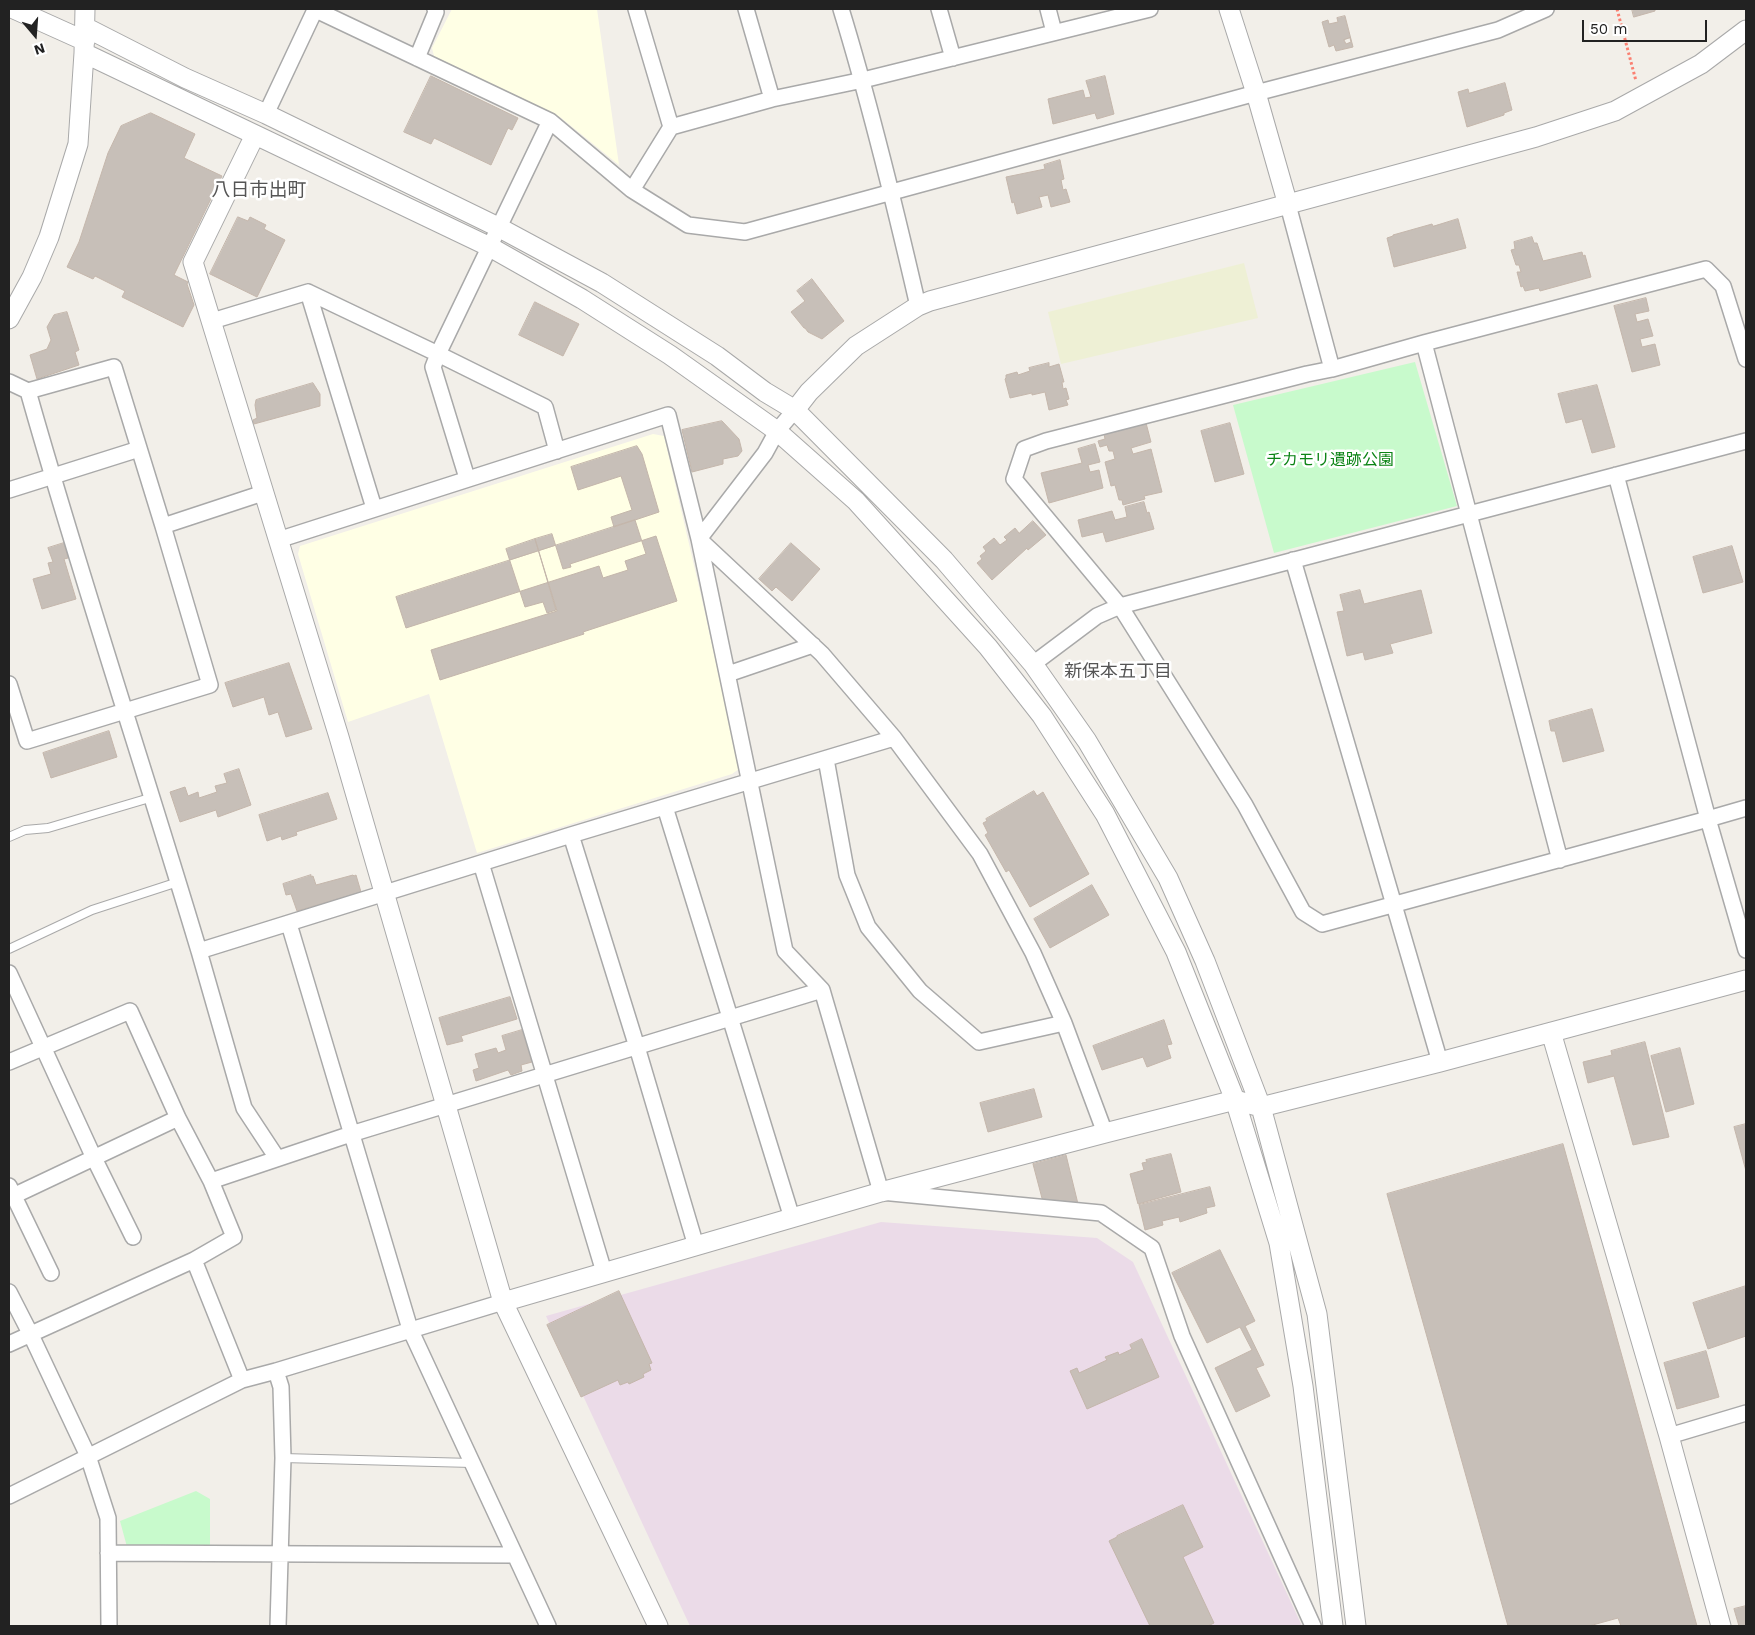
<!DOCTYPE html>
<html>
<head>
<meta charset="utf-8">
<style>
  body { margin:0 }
  #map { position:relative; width:1755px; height:1635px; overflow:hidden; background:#f2efe9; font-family:"Work Sans",sans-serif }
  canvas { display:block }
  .frame { position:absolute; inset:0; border:10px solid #222; pointer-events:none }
  .north { position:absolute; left:10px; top:10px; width:50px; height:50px; -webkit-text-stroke:4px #fff; paint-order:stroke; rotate:162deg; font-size:14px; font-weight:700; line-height:20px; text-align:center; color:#222 }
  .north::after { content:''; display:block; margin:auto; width:18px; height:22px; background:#222; clip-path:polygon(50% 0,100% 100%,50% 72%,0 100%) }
  .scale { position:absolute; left:1582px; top:20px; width:125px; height:22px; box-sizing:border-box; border:2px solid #222; border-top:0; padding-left:6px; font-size:15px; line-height:18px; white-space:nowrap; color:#222; -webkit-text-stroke:4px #fff; paint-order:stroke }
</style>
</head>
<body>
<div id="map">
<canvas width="1755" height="1635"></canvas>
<div class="frame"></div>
<div class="north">N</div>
<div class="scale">50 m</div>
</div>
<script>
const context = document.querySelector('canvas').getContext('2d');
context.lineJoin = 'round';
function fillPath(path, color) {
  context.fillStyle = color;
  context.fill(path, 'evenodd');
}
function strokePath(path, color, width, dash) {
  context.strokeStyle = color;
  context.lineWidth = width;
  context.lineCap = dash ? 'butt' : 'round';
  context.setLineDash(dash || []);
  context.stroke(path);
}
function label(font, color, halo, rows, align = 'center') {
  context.font = font + ' "Work Sans","Noto Sans JP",sans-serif';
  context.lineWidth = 5;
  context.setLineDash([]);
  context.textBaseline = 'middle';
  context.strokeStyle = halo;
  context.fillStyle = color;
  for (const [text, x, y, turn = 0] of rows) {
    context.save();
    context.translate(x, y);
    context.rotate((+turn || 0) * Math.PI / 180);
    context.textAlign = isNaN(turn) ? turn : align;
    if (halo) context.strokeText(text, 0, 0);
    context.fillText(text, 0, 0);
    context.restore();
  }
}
const industrial = new Path2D(`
  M881 1222 1097 1238 1133 1262 1302 1626H690L546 1316Z`);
const education = new Path2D(`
  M452 9H597L619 165 560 117 434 56 432 48Z
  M653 434 664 436 705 613 739 769 732 774 477 853 429 694 348 722 298 554 300 546Z`);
const farmland = new Path2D(`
  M1244 263 1258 318 1061 364 1048 312Z`);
const park = new Path2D(`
  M1415 362 1457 506 1274 553 1233 405Z
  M196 1491 210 1499V1545L194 1558H130L120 1521Z`);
const building = new Path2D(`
  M1632 9H1655V11L1634 17Z
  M1345 16 1353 47 1336 51 1334 45 1329 47 1322 22 1328 20 1329 24 1338 22 1337 18Z
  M1350 38 1351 42 1346 44 1344 40Z
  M431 76 518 118 512 130 508 128 491 165 434 138 431 144 404 132Z
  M1105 76 1114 114 1097 119 1095 113 1053 124 1048 99 1083 90 1085 98 1091 97 1086 81Z
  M1505 83 1512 110 1504 113V115L1467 127 1458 92 1468 89 1469 93Z
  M151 113 195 134 184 158 222 176 174 275 188 282 187 284 194 305 183 327 122 297 125 291 95 276 93 279 67 267 79 242 108 153 121 126Z
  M1060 160 1064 179 1061 180 1063 190 1066 189 1070 202 1051 207 1048 195 1039 197 1042 207 1017 214 1014 202 1012 203 1006 177 1045 169 1044 165Z
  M238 217 248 221 250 217 266 225 264 229 285 240 257 297 210 274Z
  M1458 219 1466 248 1394 267 1387 238 1393 236V235L1432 224 1433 226Z
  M1532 237 1534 243H1537L1543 261 1582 252 1583 256 1585 255 1591 277 1540 291 1539 288 1525 291 1523 286 1521 287 1517 272H1521L1519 265H1516L1511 250 1515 249 1514 242Z
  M812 279 844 321 822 339 808 332 805 328H804L791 312 805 301 797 291Z
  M1646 298 1649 311 1635 314 1637 322 1648 319 1653 336 1640 339 1642 347 1655 344 1660 365 1632 372 1614 306Z
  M535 302 579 324 563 356 519 335Z
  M67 312 79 350 75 352 79 365 37 379 30 355 47 349 51 340 47 327 54 315Z
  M1049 363V367L1059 364 1064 382H1062L1063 389 1066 388 1069 399 1066 400 1068 405 1049 410 1045 392 1032 395V393L1010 398 1005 379 1006 378V375L1017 372 1018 375 1030 371 1029 368Z
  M313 383 320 394V406L254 424 253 420 257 418 255 405 256 400Z
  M1597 385 1615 447 1592 453 1582 419 1566 423 1558 394Z
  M722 421 739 439 742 451 738 456 723 459V464L692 472 682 430Z
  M1146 423 1151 442 1131 448 1133 454 1151 449 1162 492 1144 496 1145 499 1123 505 1122 500H1119L1115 485 1111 486 1105 462 1115 459 1113 451H1109L1107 445 1100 447 1098 441 1105 439 1104 434Z
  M1230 423 1244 474 1215 482 1201 431Z
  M1095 444 1100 462 1088 465 1090 472 1099 470 1103 488 1049 503 1041 473 1082 463 1078 449Z
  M637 446 642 454 659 512 614 527 611 517 632 510 621 476 578 490 571 467Z
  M1144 502 1147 513 1149 512 1154 529 1106 542 1103 532 1082 537 1078 520 1112 511 1115 520 1127 517 1125 507Z
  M635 520 646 554 625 561 628 570 603 578 599 566 406 628 396 597Z
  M1033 521 1046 535 1028 550 1027 548 992 580 977 563 982 559 980 556 986 551 983 547 994 538 1000 545 1007 540 1004 537 1015 528 1019 533Z
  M552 534 563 569 571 567 570 564 656 536 677 601 583 632 584 634 440 680 431 650 557 611 535 539Z
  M535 539 556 610 547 613 543 602 525 607 506 549Z
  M64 543 68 558 64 559 76 599 42 609 33 579 51 574 48 563 53 562 48 548Z
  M791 543 820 569 792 601 776 587 772 591 759 579Z
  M1732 546 1743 582 1703 593 1693 557Z
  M1360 590 1364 604 1421 590 1432 633 1390 644 1393 653 1365 660 1363 652 1347 656 1337 612 1344 611 1340 595Z
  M289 663 312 729 286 737 278 712 269 715 264 697 233 707 225 683Z
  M1592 709 1604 751 1563 762 1555 731H1551L1549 721Z
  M109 731 117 757 51 778 43 753Z
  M239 769 251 805 218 817 216 810 180 822 170 792 185 787 188 796 198 792 199 798 217 792 215 786 227 783 224 774Z
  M1034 791 1037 796 1043 792 1089 874 1030 907 1009 870 1006 872 985 835 988 833 983 823 987 821 986 819Z
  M328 793 337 819 296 832 297 835 282 840 281 836 267 841 259 815Z
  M311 875V877L313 876 316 885 353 875 354 876 356 875 361 892 297 911 291 894 286 895 283 884Z
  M1092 885 1109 915 1050 948 1034 919Z
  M510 997 517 1019 461 1036 463 1041 447 1045 439 1018Z
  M1164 1020 1172 1044 1167 1045 1171 1058 1147 1067 1143 1057 1102 1070 1093 1046Z
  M522 1030 532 1062 521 1065 522 1071 511 1075 508 1070 476 1081 473 1070 479 1068 475 1054 496 1048 498 1053 506 1050 502 1036Z
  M1645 1042 1669 1137 1633 1145 1614 1076 1588 1083 1583 1062 1612 1055 1611 1051Z
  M1680 1048 1694 1104 1666 1112 1651 1056Z
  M1034 1089 1042 1117 988 1132 980 1103Z
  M1746 1124V1171L1734 1127Z
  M1563 1144 1697 1626H1621L1618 1618 1589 1626H1508L1387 1194Z
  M1171 1154 1181 1192 1138 1204 1130 1174 1144 1170 1142 1163 1147 1162 1146 1160Z
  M1066 1155 1079 1208 1043 1202 1033 1164Z
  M1210 1187 1215 1206 1206 1208 1207 1213 1180 1222 1179 1217 1162 1221 1163 1225 1145 1230 1139 1205Z
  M1220 1250 1255 1321 1245 1326 1264 1365 1256 1368 1270 1396 1236 1412 1215 1368 1252 1350 1240 1327 1207 1343 1172 1273Z
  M1746 1286V1336L1708 1349 1693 1303Z
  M619 1291 652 1363 649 1364 651 1370 643 1374 644 1377 629 1384 628 1382 620 1385 618 1380 581 1397 547 1325Z
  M1142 1339 1159 1377 1087 1409 1070 1371 1077 1368 1079 1373 1107 1360 1105 1357 1118 1352 1119 1355 1132 1349 1130 1345Z
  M1706 1351 1719 1397 1677 1409 1664 1363Z
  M1183 1505 1203 1547 1183 1557 1214 1623 1208 1626H1150L1109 1541 1117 1537V1536Z
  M1746 1606V1626H1739L1734 1609Z`);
const path = new Path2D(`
  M1617 9 1636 81`);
const service = new Path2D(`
  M9 837 25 830 48 828 153 797
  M9 949 92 910 178 882
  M283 1458 472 1463`);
const minor = new Path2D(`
  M314 9 550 121 632 190 671 127 772 99 863 80 1150 9
  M636 9 671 127
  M746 9 772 99
  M841 9C871 107 895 206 918 306
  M939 9 953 58
  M1048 9 1054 32
  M417 58 436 12 435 9
  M266 114 315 10
  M632 190 688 225 745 232 1256 93 1498 30 1546 9
  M1288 205 1332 369 1307 374 1046 441 1024 449 1014 479 1120 606 1746 441
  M308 292 374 508
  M212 321 308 292 438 354 550 121
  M1424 343 1560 860
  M1332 369 1424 343 1706 269 1723 286 1746 359
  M9 382 28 391 114 367 163 526 263 493
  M28 391C81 579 143 764 199 951L571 835 894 738
  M467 478 433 367 438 354 545 407 557 451
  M9 490 139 449
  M699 539 785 951 822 990 881 1192 1101 1213 1152 1248 1182 1336 1313 1626
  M699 539 822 654 894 738 980 854 1033 953 1064 1023 1105 1133
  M278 540 668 415 699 539 765 453 777 431 795 410
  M1293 560 1440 1062
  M1033 664 1097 616 1120 606 1245 805 1303 912 1322 924 1708 819 1616 475
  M728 674 813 645
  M9 684 27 741 210 685 163 526
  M826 759 847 875 868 927 920 991 979 1042 1064 1023
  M665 807 792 1218
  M1746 808 1708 819 1746 950
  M571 835 637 1047 696 1246
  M481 863 604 1272
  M289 924 410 1329 548 1626
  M199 951 244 1108 277 1158
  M9 973 94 1158 133 1237
  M9 1062 130 1011 178 1118 211 1181 234 1237 194 1260
  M211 1181 351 1134 822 990
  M9 1186 51 1273
  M9 1198 178 1118
  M9 1292 31 1335 88 1456 108 1518 109 1626
  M9 1344 194 1260 242 1380
  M1669 1436 1746 1413
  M9 1496 242 1380 276 1371
  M108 1553 514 1555
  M278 1626 283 1458 281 1387 276 1371 503 1302`);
const tertiary = new Path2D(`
  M14 9 85 41
  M1229 9 1256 93 1288 205
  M85 27 185 78 266 114 498 227 602 283 717 356 765 392 795 410 944 560 1033 664 1087 741 1168 878 1205 961 1261 1107 1317 1314 1356 1626
  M84 53 490 247 582 299 670 355 777 431 856 501 988 647 1042 716 1105 814 1176 952 1235 1100 1279 1243 1303 1386 1333 1626
  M255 135 193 262 339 737 503 1302 658 1626
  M9 319 32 277 49 237 78 144 84 53 85 9
  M795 410 809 392 856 346 918 306 930 301 1536 137 1615 111 1701 64 1746 30
  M1551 1032 1669 1436 1721 1626
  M503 1302 881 1192 1105 1133 1235 1100 1261 1107 1440 1062 1746 980`);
const parkNames = [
  ["チカモリ遺跡公園",1330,460]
];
const neighbourhoodNames = [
  ["新保本五丁目",1118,672]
];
const quarterNames = [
  ["八日市出町",259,190]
];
fillPath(industrial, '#ebdbe8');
fillPath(education, '#ffffe5');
fillPath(farmland, '#eef0d5');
fillPath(park, '#c8facc');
fillPath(building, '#c7bfb8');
strokePath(building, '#c4b6ab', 1);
strokePath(service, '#a9a9a9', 10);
strokePath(minor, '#a9a9a9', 18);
strokePath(tertiary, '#a9a9a9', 21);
strokePath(path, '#fa8072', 3, [2.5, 2.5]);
strokePath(service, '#fff', 8);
strokePath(minor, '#fff', 15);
strokePath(tertiary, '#fff', 19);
label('16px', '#0c8416', '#fff', parkNames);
label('18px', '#555', '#fff', neighbourhoodNames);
label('19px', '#555', '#fff', quarterNames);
</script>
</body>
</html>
